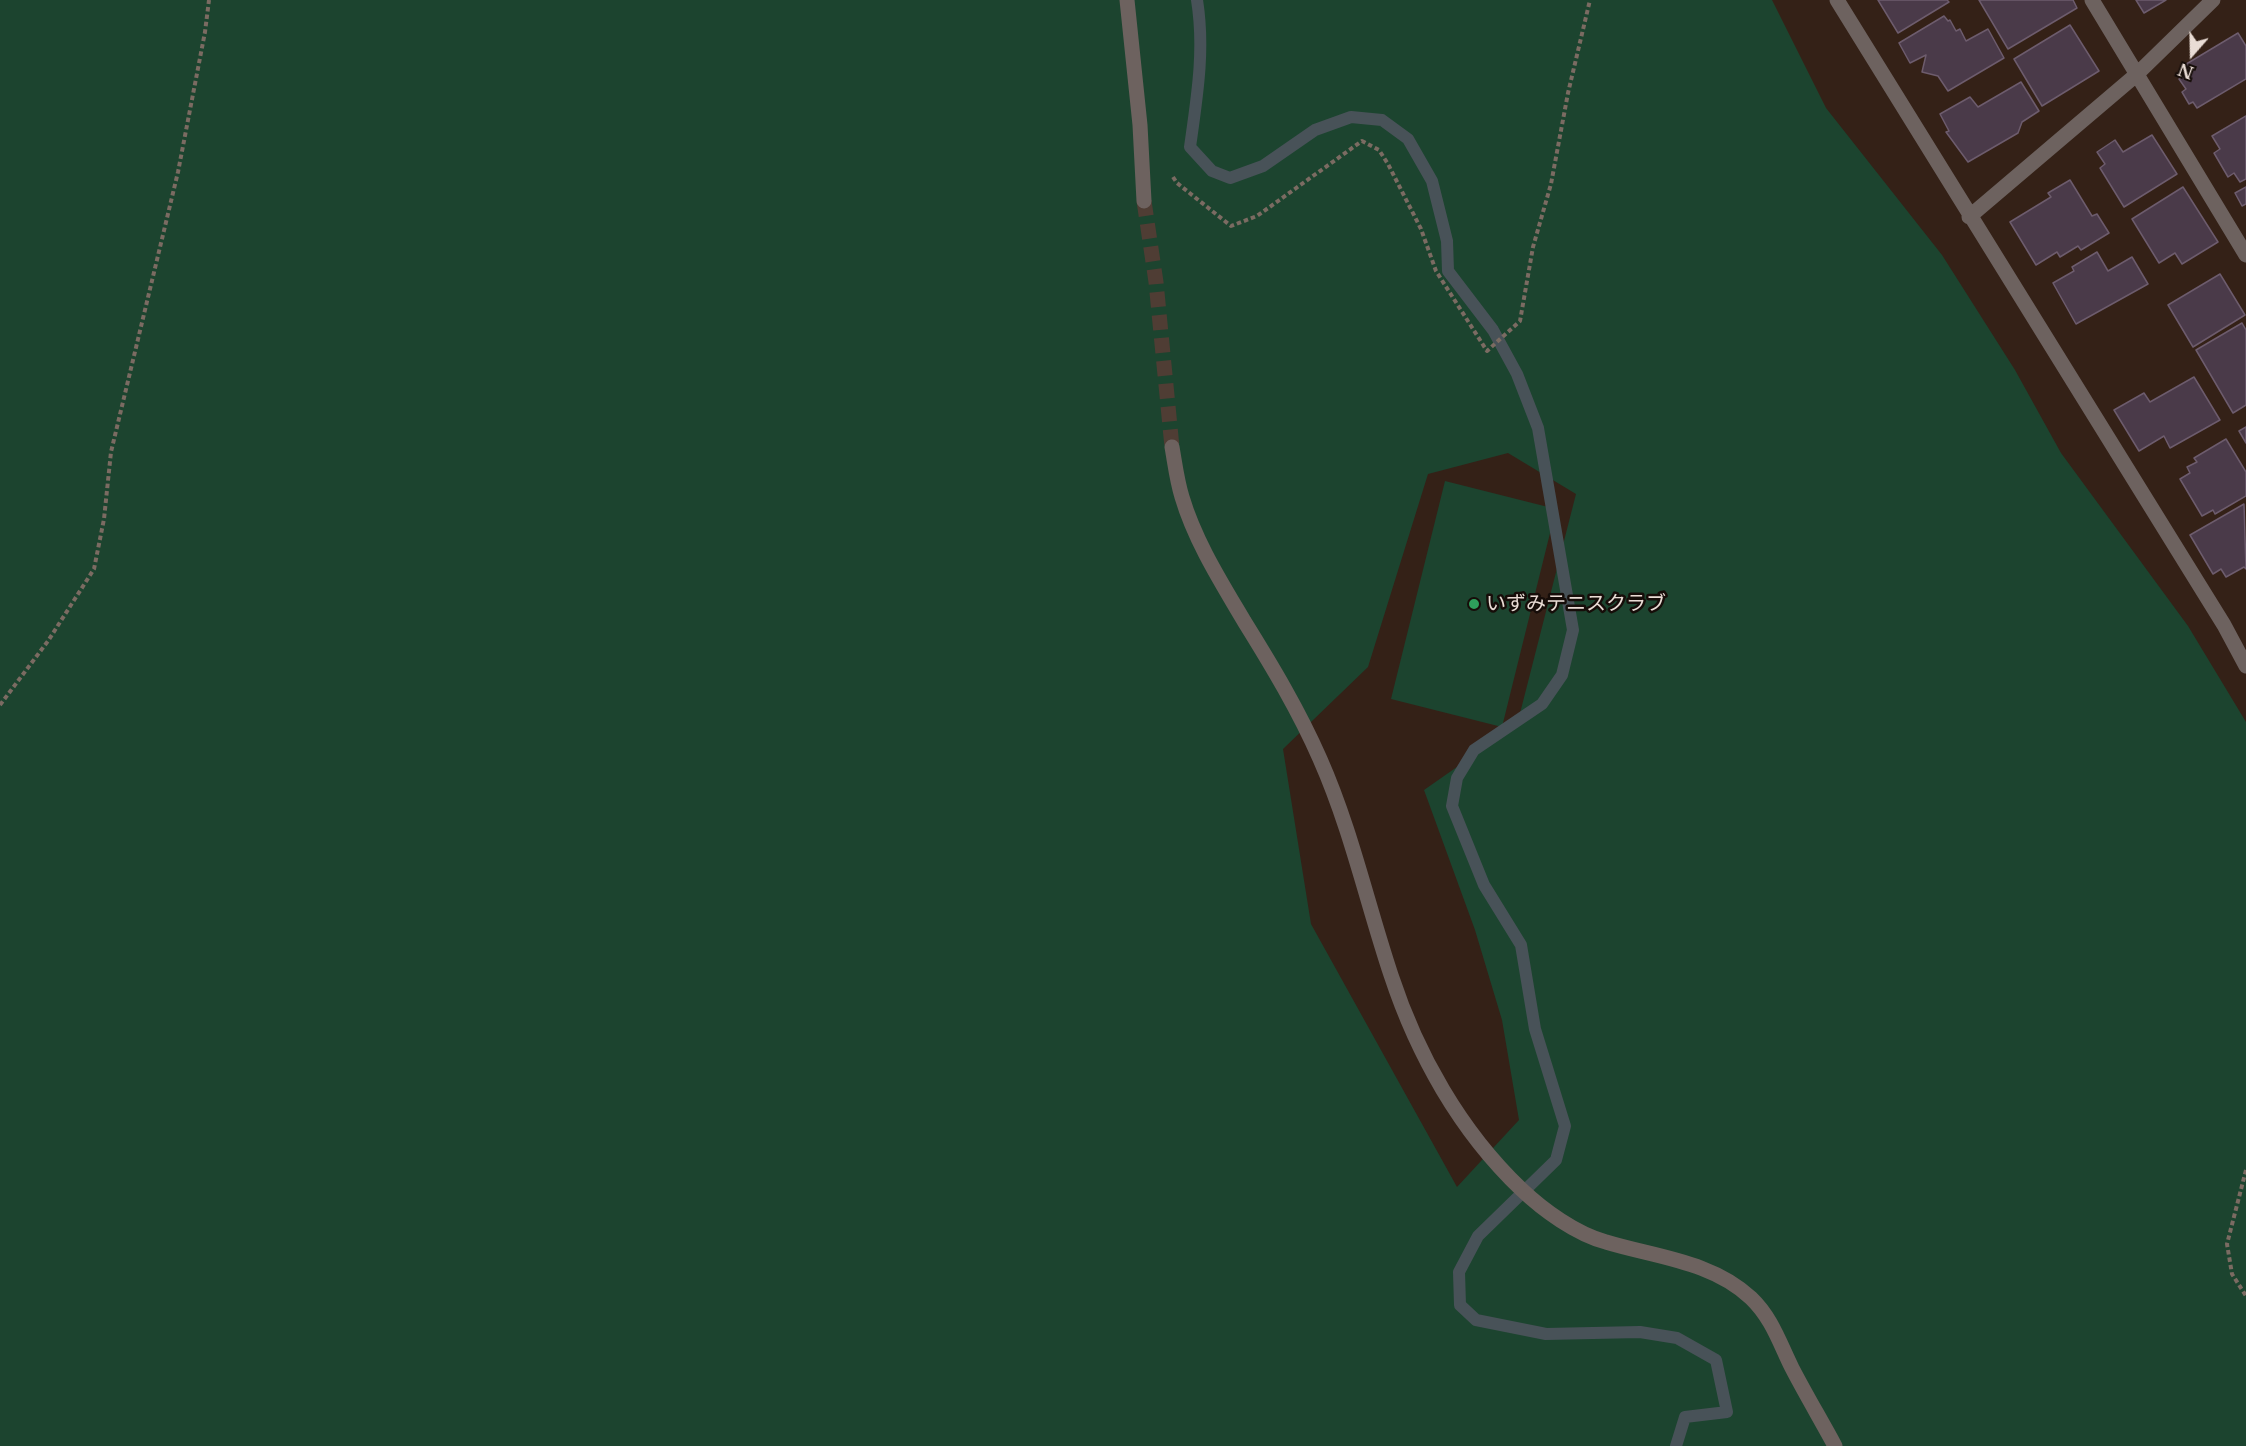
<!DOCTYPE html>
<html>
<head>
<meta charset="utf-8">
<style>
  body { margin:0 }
  #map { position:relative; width:2246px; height:1446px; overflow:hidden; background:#342117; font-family:"Libre Baskerville",serif }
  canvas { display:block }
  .north { position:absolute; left:2162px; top:24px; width:60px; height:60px; -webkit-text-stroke:4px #160d09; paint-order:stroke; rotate:200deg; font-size:16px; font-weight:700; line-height:24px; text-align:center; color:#e9dcd5 }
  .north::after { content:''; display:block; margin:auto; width:21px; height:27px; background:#e9dcd5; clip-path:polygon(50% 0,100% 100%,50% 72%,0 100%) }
</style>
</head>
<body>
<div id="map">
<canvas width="2246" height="1446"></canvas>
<div class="north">N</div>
</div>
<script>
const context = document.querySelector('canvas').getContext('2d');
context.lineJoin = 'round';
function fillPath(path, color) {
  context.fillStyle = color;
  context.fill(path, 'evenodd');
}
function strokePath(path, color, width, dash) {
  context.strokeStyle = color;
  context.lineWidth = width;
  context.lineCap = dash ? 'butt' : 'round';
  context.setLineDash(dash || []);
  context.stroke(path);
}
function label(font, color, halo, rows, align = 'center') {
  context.font = font + ' "Libre Baskerville","Noto Sans JP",serif';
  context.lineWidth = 5;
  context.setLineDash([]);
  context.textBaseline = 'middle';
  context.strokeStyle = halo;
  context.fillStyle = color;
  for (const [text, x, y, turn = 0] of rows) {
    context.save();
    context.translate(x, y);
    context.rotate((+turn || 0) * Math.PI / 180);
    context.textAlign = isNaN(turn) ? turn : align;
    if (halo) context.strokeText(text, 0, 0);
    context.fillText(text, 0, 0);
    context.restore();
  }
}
const green = new Path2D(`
  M0 0H1772L1826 108 1942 255 2015 370 2061 453 2188 626 2246 722V1446H0ZM1508 453 1576 494 1517 725 1424 790 1475 930 1502 1020 1519 1120 1457 1187 1311 924 1283 749 1368 667 1428 474Z
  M1445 481 1556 509 1502 727 1391 699Z`);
const stream = new Path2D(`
  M1197 0C1205 50 1197 97 1190 147L1212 171 1230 178 1263 166 1315 130 1351 117 1382 120 1408 139 1432 181 1447 241 1448 271 1493 330 1517 374 1538 428 1573 630 1562 675 1542 704 1474 750 1457 778 1452 806 1484 885 1521 945 1535 1029 1565 1126 1556 1160 1478 1236 1459 1272 1460 1305 1476 1320 1546 1334 1640 1332 1677 1338 1716 1360 1727 1412 1685 1417 1676 1446`);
const building = new Path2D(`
  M1878 0H1947L1949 2 1898 33Z
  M1979 0H2073L2077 8 2008 49Z
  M2136 0H2166L2144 13Z
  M1944 16 1948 21 1950 20 1956 31 1960 29 1966 41 1988 29 2004 58 1948 91 1938 76 1922 72 1926 55 1910 63 1899 43Z
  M2070 25 2099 71 2042 106 2014 59Z
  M2238 33 2246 46V79L2197 108 2193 102 2189 104 2182 92 2186 89 2179 79 2188 73 2183 66Z
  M2021 82 2039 111 2022 122 2018 133 1968 162 1946 132 1949 131 1940 114 1970 97 1978 107Z
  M2246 116V179L2240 182 2234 173 2228 177 2214 153 2220 149 2212 136Z
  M2152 135 2177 174 2124 207 2100 168 2105 164 2097 152 2115 140 2123 152Z
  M2070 180 2092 216 2097 214 2109 233 2081 250 2078 246 2060 257 2057 252 2036 265 2010 222 2051 197 2048 193Z
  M2183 187 2218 242 2182 264 2175 253 2159 263 2132 219Z
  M2246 187V204L2242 206 2235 193Z
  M2097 252 2108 271 2132 257 2148 284 2076 324 2053 283 2074 271 2072 267Z
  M2220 274 2245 315 2193 347 2168 305Z
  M2242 323 2246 330V405L2233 413 2196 350Z
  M2194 377 2220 420 2170 448 2164 436 2139 451 2114 410 2144 393 2150 402Z
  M2246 427V443L2239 431Z
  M2226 439 2246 472V496L2215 514 2213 510 2202 516 2180 479 2190 473 2187 467 2197 462 2194 458Z
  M2244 504 2246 569 2244 567 2226 577 2221 569 2213 574 2190 535Z`);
const minorTunnel = new Path2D(`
  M1144 201 1156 282 1172 447`);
const path = new Path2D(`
  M1173 177 1177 183 1231 226 1257 216 1362 141 1379 150 1388 164 1421 229 1436 271 1487 351 1520 321 1533 247 1551 184 1568 93 1590 0
  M0 705 48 641 94 569 104 519 111 452 178 172 205 32 209 0
  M2246 1170 2227 1244 2232 1274 2246 1296`);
const minor = new Path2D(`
  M1127 0 1140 125 1144 201
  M1837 0 2224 625 2246 666
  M2092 0 2246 255
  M1969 217 2136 75 2213 0
  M1172 447C1175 464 1177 481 1182 497 1195 541 1221 582 1244 621 1272 666 1299 711 1320 759 1351 829 1367 903 1391 975 1417 1054 1460 1131 1521 1189 1543 1210 1576 1234 1606 1242 1655 1257 1712 1261 1751 1298 1772 1318 1780 1344 1792 1368 1806 1395 1821 1420 1835 1446`);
const markers = [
  [1474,604,6,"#2e9e5b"]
];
const poiNames = [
  ["いずみテニスクラブ",1486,604]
];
fillPath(green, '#1c442f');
strokePath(stream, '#485258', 12);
fillPath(building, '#4a3a49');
strokePath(building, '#6d5c6d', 1.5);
strokePath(minorTunnel, '#4f3d34', 15, [15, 8]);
strokePath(path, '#7b6b62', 4, [4.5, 3]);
strokePath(minor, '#6d625f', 15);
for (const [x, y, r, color] of markers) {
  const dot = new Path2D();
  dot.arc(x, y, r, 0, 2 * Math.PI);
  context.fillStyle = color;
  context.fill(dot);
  strokePath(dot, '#160d09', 2);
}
label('20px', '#e9dcd5', '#160d09', poiNames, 'left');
</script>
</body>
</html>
